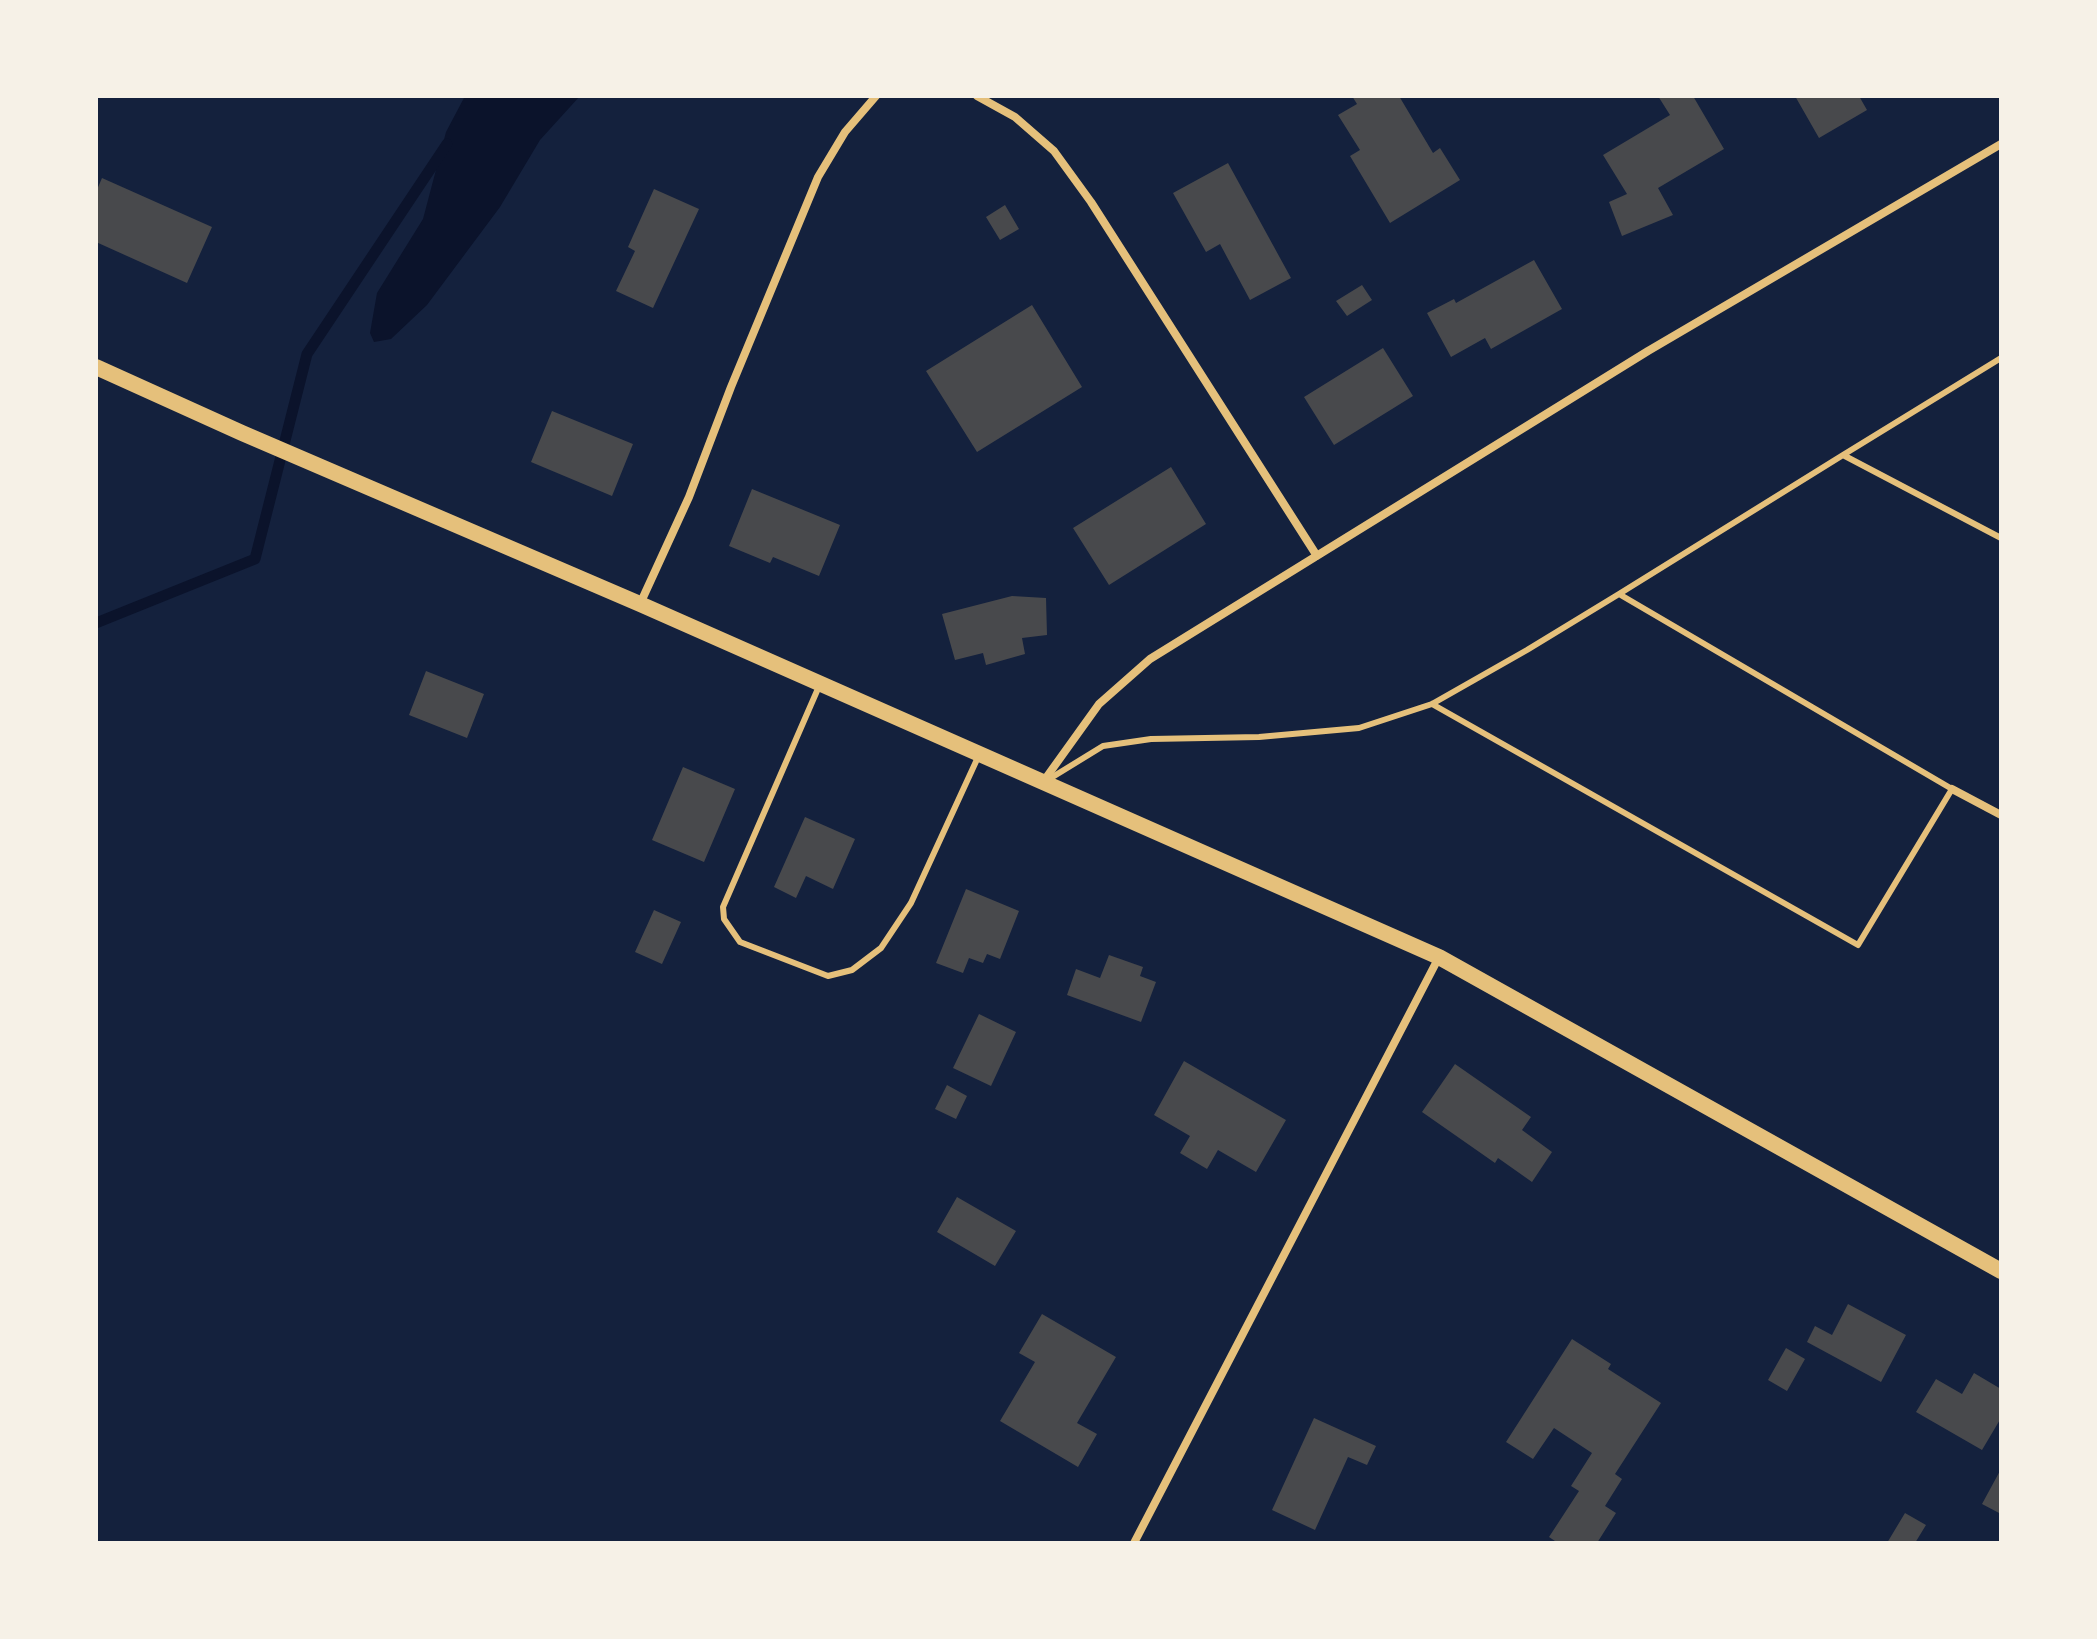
<!DOCTYPE html>
<html>
<head>
<meta charset="utf-8">
<style>
  body { margin:0 }
  #map { position:relative; width:2097px; height:1639px; overflow:hidden; background:#14213d; font-family:Georgia,serif }
  canvas { display:block }
  .frame { position:absolute; inset:0; border:98px solid #f6f1e7; pointer-events:none }
</style>
</head>
<body>
<div id="map">
<canvas width="2097" height="1639"></canvas>
<div class="frame"></div>
</div>
<script>
const context = document.querySelector('canvas').getContext('2d');
context.lineJoin = 'round';
function fillPath(path, color) {
  context.fillStyle = color;
  context.fill(path, 'evenodd');
}
function strokePath(path, color, width, dash) {
  context.strokeStyle = color;
  context.lineWidth = width;
  context.lineCap = dash ? 'butt' : 'round';
  context.setLineDash(dash || []);
  context.stroke(path);
}
const water = new Path2D(`
  M465 96H580L540 140 500 207 427 305 391 339 374 342 370 333 377 293 423 219 446 132Z`);
const stream = new Path2D(`
  M96 623 255 559 307 354 447 144`);
const building = new Path2D(`
  M1352 96H1399L1433 153 1440 148 1460 180 1390 223 1350 156 1360 150 1338 115 1357 104Z
  M1658 96H1693L1724 149 1658 188 1673 215 1622 236 1609 202 1627 194 1603 155 1670 115Z
  M1795 96H1859L1867 110 1819 138Z
  M1228 163 1291 278 1250 300 1220 244 1206 252 1173 193Z
  M102 178 212 227 187 283 96 242V192Z
  M654 189 699 209 653 308 616 291 635 251 628 247Z
  M1005 205 1019 229 1000 240 986 217Z
  M1534 260 1562 309 1491 349 1485 338 1451 357 1427 313 1454 299 1456 303Z
  M1362 285 1372 300 1347 316 1336 301Z
  M1032 305 1082 387 977 452 926 371Z
  M1383 348 1413 396 1334 445 1304 397Z
  M552 411 633 444 612 496 531 462Z
  M1171 467 1206 524 1109 585 1073 528Z
  M752 489 840 525 819 576 773 557 770 563 729 546Z
  M1012 596 1046 598 1047 635 1022 638 1025 654 986 665 983 653 955 660 942 614Z
  M426 671 484 694 467 738 409 715Z
  M683 767 735 789 704 862 652 840Z
  M805 817 855 839 833 889 806 876 796 898 774 887Z
  M966 889 1019 911 1000 959 987 954 983 963 969 958 963 973 936 963Z
  M654 910 681 922 662 964 635 952Z
  M1109 955 1143 967 1140 976 1156 982 1141 1022 1067 995 1076 969 1100 978Z
  M979 1014 1016 1032 991 1086 953 1068Z
  M1184 1061 1286 1120 1256 1172 1218 1150 1207 1169 1180 1153 1190 1136 1154 1115Z
  M1455 1064 1531 1117 1522 1130 1552 1152 1532 1182 1498 1158 1495 1163 1422 1112Z
  M947 1085 967 1096 956 1119 935 1109Z
  M957 1197 1016 1231 995 1266 937 1232Z
  M1848 1304 1906 1335 1881 1382 1807 1342 1815 1326 1832 1335Z
  M1042 1314 1116 1357 1077 1423 1097 1434 1078 1467 1000 1421 1035 1362 1019 1353Z
  M1572 1339 1611 1364 1608 1369 1661 1403 1615 1474 1622 1479 1605 1506 1616 1513 1597 1543H1558L1549 1537 1579 1491 1571 1486 1592 1453 1554 1428 1533 1459 1506 1442Z
  M1786 1348 1805 1359 1787 1391 1768 1380Z
  M1974 1373 2001 1389V1418L1982 1450 1916 1412 1936 1379 1962 1394Z
  M1314 1418 1376 1446 1367 1465 1348 1457 1315 1530 1272 1510Z
  M2001 1469V1514L1982 1504Z
  M1905 1513 1926 1525 1915 1543H1887Z`);
const service = new Path2D(`
  M2001 358 1843 455 2001 538
  M1619 594 1843 455
  M820 684 723 907 724 919 740 942 828 976 852 970 881 948 911 903 979 755
  M1046 781 1103 746 1151 739 1259 737 1359 728 1432 704 1527 650 1619 594 1952 789 1858 945 1432 704`);
const minor = new Path2D(`
  M977 96 1015 117 1054 151 1091 202 1317 556
  M640 604 689 497 731 387 818 177 845 132 876 96
  M1043 782 1099 704 1150 659 1648 351 2001 144
  M1952 789 2001 815
  M1134 1543 1439 957`);
const secondary = new Path2D(`
  M96 367 242 433 640 604 1439 957 2001 1271`);
fillPath(water, '#0b132b');
strokePath(stream, '#0b132b', 11);
fillPath(building, '#48494c');
strokePath(service, '#e5c07b', 6);
strokePath(minor, '#e5c07b', 8);
strokePath(secondary, '#e5c07b', 16);
</script>
</body>
</html>
